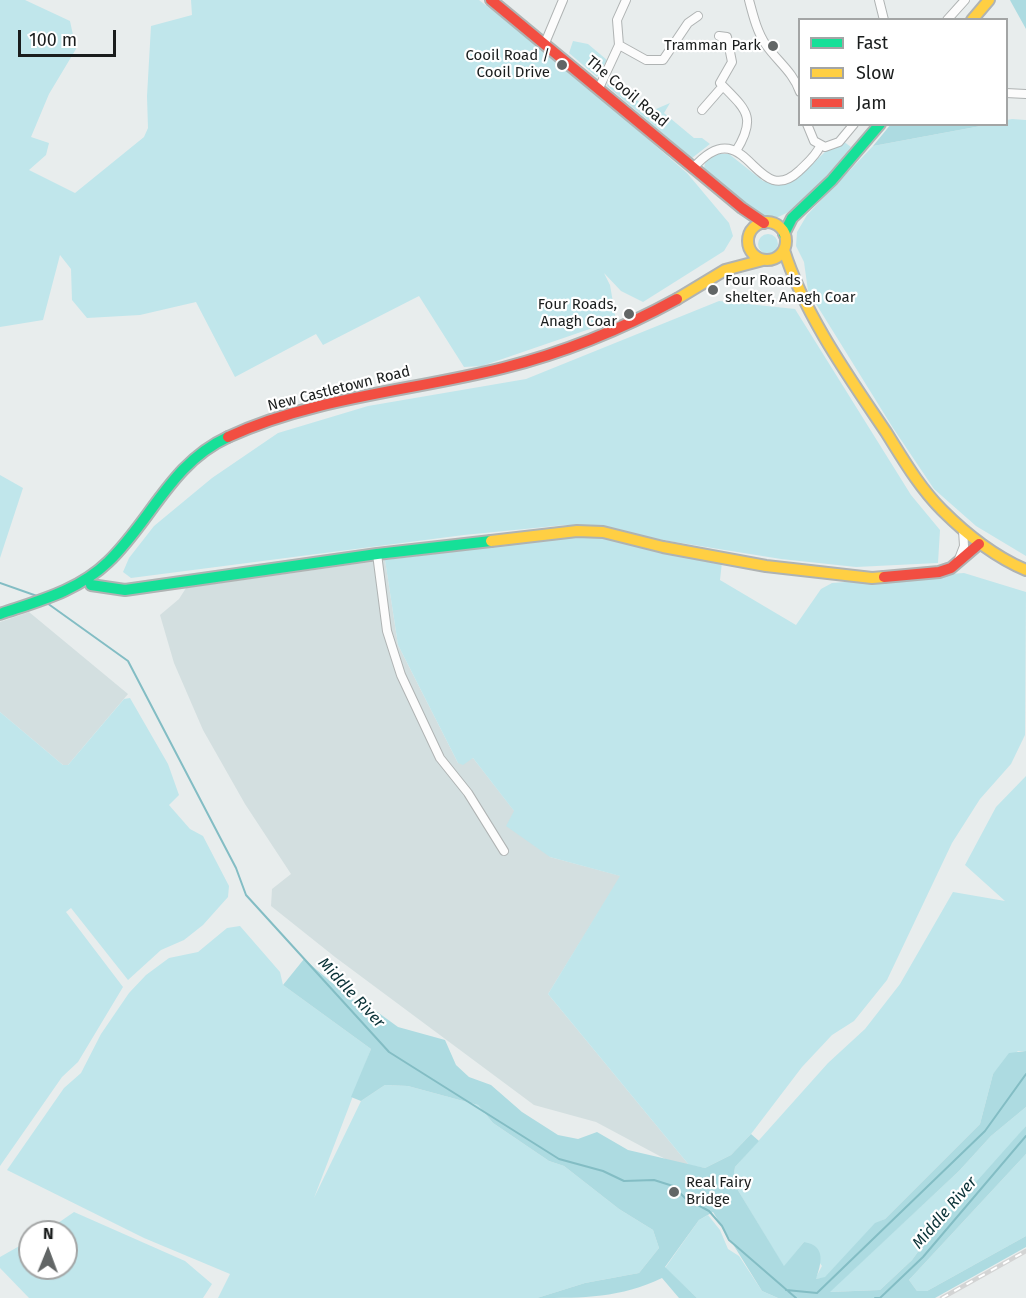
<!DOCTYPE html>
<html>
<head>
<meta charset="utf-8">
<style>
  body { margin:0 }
  #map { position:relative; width:1026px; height:1298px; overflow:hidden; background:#e8eded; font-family:"Fira Sans",sans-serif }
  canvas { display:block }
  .legend { position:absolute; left:798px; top:18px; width:210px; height:108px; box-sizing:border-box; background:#fff; border:2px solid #a3a5a5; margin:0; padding:8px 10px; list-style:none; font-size:18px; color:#1a1d1d }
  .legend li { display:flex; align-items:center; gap:12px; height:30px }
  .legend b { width:30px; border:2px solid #a3a5a5 }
  .north { position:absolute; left:18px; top:1220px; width:60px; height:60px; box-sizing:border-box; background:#fff; border:2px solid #a3a5a5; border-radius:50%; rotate:1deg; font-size:16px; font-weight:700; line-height:24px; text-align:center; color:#1a1d1d }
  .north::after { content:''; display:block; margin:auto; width:21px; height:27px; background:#626666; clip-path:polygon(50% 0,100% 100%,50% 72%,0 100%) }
  .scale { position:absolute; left:18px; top:30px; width:98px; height:27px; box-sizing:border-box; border:3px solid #1a1d1d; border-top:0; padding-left:8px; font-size:18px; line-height:21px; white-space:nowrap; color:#1a1d1d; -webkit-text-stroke:4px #fff; paint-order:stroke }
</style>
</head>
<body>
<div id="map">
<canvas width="1026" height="1298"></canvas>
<ul class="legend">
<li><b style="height:8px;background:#16e098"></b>Fast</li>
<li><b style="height:8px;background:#ffcf43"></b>Slow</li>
<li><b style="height:8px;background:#f24e42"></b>Jam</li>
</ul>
<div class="north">N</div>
<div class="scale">100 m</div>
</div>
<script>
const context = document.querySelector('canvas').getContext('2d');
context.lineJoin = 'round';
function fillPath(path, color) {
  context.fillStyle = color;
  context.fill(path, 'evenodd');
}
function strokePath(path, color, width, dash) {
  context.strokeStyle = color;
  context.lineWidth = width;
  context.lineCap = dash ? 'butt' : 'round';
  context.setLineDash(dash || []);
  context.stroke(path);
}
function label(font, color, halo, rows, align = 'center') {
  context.font = font + ' "Fira Sans",sans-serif';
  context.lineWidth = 4.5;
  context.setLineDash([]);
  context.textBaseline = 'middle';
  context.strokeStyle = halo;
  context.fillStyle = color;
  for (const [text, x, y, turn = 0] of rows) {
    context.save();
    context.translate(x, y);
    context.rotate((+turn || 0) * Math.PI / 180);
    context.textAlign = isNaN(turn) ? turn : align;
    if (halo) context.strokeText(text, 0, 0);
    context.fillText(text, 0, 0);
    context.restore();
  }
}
const built = new Path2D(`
  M385 560 398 645 458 763 473 758 550 857 621 876 548 994 689 1165 669 1161 596 1122 534 1105 335 957 271 906 272 889 291 874 245 804 203 730 174 663 160 615 179 599 186 588Z
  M29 612 128 694 68 765H63L0 712V622Z`);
const green = new Path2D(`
  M0 0H25L70 21 76 49 49 94 31 137 49 143 46 155 29 170 75 193 144 137 148 128 147 96 151 26 192 15 191 0H479L560 63 687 173 729 223 733 236 724 251 643 302 621 291 604 273 610 285 616 320 482 366 464 367 419 296 323 345 316 334 235 377 196 302 140 315 87 318 72 300 71 269 60 255 43 320 0 327Z
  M573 41 588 44 607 60 597 77 569 53Z
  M614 73 616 75 612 81 646 107 656 109 670 103 664 113 694 138H702L710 144 692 158 607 86 609 79Z
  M1012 119 1026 120V556L976 526 934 489 893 428 808 291 804 262 796 246 797 232 807 215 873 146 986 125 1006 124 1007 120Z
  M843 141 851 147C837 163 790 227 766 217 746 209 721 182 704 168L705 163 714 154H729L763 181 780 185 798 178 827 150Z
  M758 244a10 10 0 1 1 20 0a10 10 0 1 1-20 0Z
  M719 301 795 309 911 495 940 530 938 563 856 567 781 559 650 538 600 525H565L464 535 131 578 123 572 129 558 154 526 212 478 278 433 368 406 526 379Z
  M0 475 23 488 0 558Z
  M577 537 604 538 672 555 722 562 720 580 796 625 821 589 832 583 964 573 1026 592 1025 735 1011 764 980 799 952 843 887 980 854 1021 832 1035 802 1067 751 1134 731 1155 705 1168 689 1165 548 994 620 876 550 857 506 826 514 811 473 758 463 765 458 763 398 645 385 560Z
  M130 698 168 764 179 795 169 805 190 829 203 836 229 886 228 897 203 925 184 940 161 950 128 980 71 908 66 912 123 987 78 1062 62 1077 0 1166V712L63 765H68L124 699Z
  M1026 776V1051H1018L993 1074 980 1124 885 1219 875 1224 825 1278 815 1279 822 1266 804 1242 784 1267 733 1182 735 1167 828 1063 865 1029 900 984 953 892 1005 901 965 865 996 807Z
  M240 926 280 972 283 985 371 1049 314 1198 361 1101 385 1085 408 1086 478 1105 493 1123 549 1161 564 1166 619 1209 653 1230 659 1248 639 1273 585 1283 537 1298H218L230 1274 144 1238 7 1170 64 1088 81 1073 101 1034 129 993 146 975 169 958 198 952 227 928Z
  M1026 1107V1126L1013 1143 936 1227 912 1260 880 1290 829 1292 959 1171 991 1136Z
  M1026 1154V1236L927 1291H917L909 1280Z
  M74 1212 185 1261 212 1284 203 1298H29L0 1268V1257L30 1240V1268H66V1232H45Z
  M708 1215 720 1230 728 1249 739 1256 762 1291 778 1298H697L665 1268 699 1220Z`);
const forest = new Path2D(`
  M1010 0H1026V29L1011 2Z
  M891 124H986V125L873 146Z
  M304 959 351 999 365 1003 398 1027 445 1040 456 1065 469 1077 491 1085 522 1112 558 1135 578 1139 597 1132 628 1150 705 1168 731 1155 751 1134 759 1141 735 1167 733 1182 784 1266 804 1242C827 1246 821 1264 816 1279L825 1277 875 1223 885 1219 980 1124 993 1074 1009 1053 1026 1051V1107L991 1136 959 1171 830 1292 880 1290 912 1260 936 1227 1026 1126V1154L909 1280 917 1291H927L1026 1236V1247L935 1298H778L762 1291 713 1212 699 1220 665 1267 697 1298H679L662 1278C621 1298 583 1298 537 1298L585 1283 639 1273 659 1248 653 1230 619 1209 564 1166 549 1161 493 1123 478 1105 408 1086 385 1085 361 1101 351 1097 371 1049 283 985Z`);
const stream = new Path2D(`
  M0 583 37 596
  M47 603 128 661 236 868 246 895 389 1052 559 1159 603 1171 624 1181 654 1180 673 1186 685 1198 709 1211 722 1226 729 1240 796 1298
  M786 1290 817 1293 985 1131 1026 1074
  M875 1298H880L923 1257 1026 1136`);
const street = new Path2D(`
  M749 0C753 15 757 32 766 45 778 62 793 72 800 92
  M879 0 884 20
  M947 20 965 0
  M719 36 727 37 732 62 720 83C745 109 758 116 736 151
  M545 43 563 0
  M619 45 646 60H663L688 23 698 16
  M599 88 619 45 617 20 626 0
  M1006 93 1026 94
  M702 110 723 86
  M807 124 814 141 825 147 839 142 854 124
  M694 167C747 108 755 212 799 171 807 163 816 156 820 146
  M377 554 387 631 401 675 440 758 468 793 504 851
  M959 559 964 546 963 530`);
const fast = new Path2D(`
  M784 234 792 218 832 180 880 124
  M91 585 125 590 377 554 491 541
  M0 614C38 601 78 591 108 562 151 521 171 463 228 437`);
const slow = new Path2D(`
  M972 20 989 0
  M748 241a19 19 0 1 1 38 0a19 19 0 1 1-38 0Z
  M784 250C804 314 849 377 886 432 903 459 919 487 942 510 967 535 993 556 1026 570
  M677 299 725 270 763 260
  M491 541 577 531 603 532 663 547 766 566 872 578 884 577`);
const jam = new Path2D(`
  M491 0 742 208 764 223
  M228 437C315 397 411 391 503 368 563 353 622 329 677 299
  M884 577 939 572 951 568 979 544`);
const rail = new Path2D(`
  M942 1298 1026 1251`);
const markers = [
  [773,46,6,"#626666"],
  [562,65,6,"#626666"],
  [713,290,6,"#626666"],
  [629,314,6,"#626666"],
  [674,1192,6,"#626666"]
];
const poiNames = [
  ["Tramman Park",761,46],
  ["Cooil Road /",550,56],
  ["Cooil Drive",550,73],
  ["Four Roads",725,281,"left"],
  ["shelter, Anagh Coar",725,298,"left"],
  ["Four Roads,",617,305],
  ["Anagh Coar",617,322],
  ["Real Fairy",686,1183,"left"],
  ["Bridge",686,1200,"left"]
];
const streetNames = [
  ["The Cooil Road",627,92,40],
  ["New Castletown Road",339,389,-14]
];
const waterNames = [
  ["Middle River",351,993,47],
  ["Middle River",945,1213,-49]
];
fillPath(built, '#d3dfe0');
fillPath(green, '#c0e6eb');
fillPath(forest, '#addbe1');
strokePath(stream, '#83bdc4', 2);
strokePath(street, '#afb3b3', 10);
strokePath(fast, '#afb3b3', 14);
strokePath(slow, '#afb3b3', 14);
strokePath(jam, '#afb3b3', 14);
strokePath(street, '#fcfcfc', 8);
strokePath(fast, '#16e098', 10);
strokePath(slow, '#ffcf43', 10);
strokePath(jam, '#f24e42', 10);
strokePath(rail, '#d3d4d4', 4.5);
strokePath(rail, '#fff', 2, [7]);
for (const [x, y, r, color] of markers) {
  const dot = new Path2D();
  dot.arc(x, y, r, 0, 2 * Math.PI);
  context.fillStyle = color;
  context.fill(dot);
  strokePath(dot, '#fff', 2);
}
label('15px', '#1a1d1d', '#fff', poiNames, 'right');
label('15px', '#1a1d1d', '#fff', streetNames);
label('italic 16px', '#093136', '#fff', waterNames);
</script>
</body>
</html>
